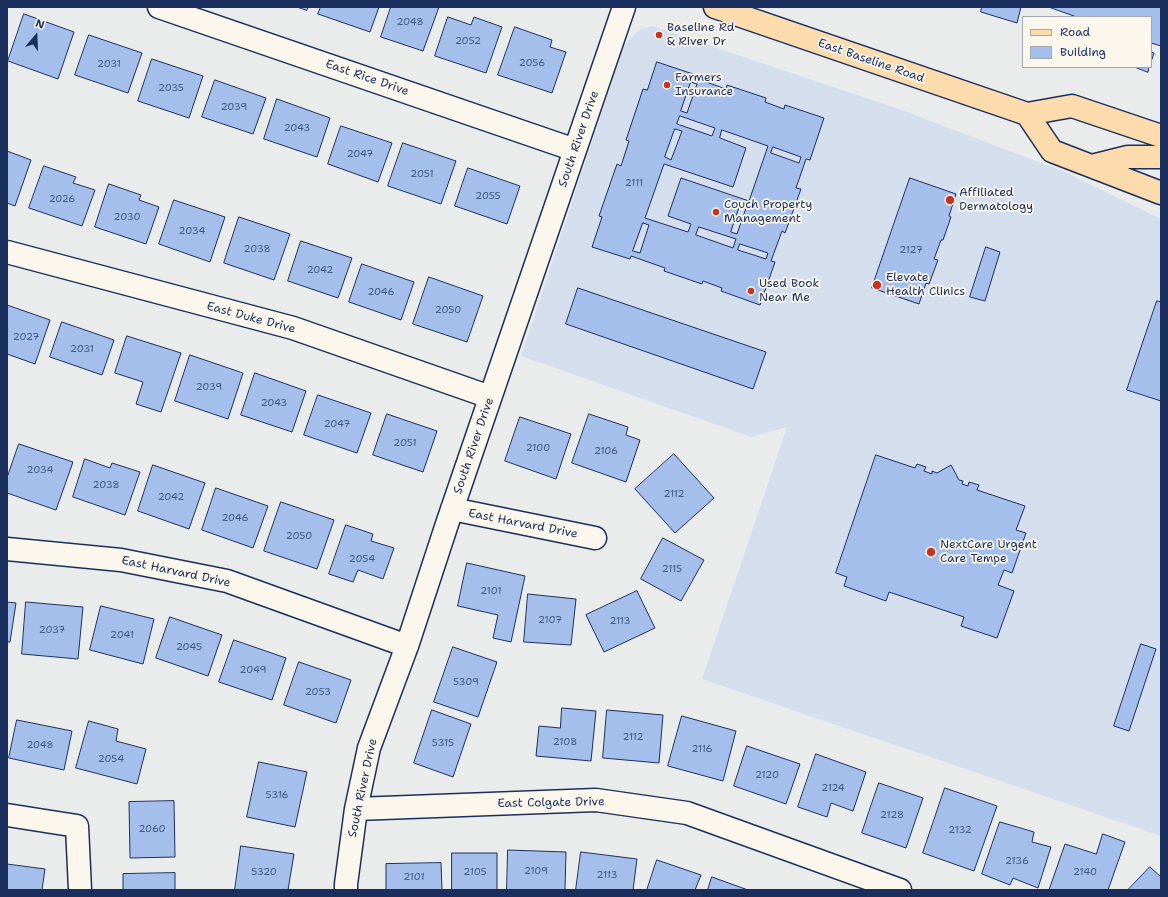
<!DOCTYPE html>
<html>
<head>
<meta charset="utf-8">
<style>
  body { margin:0 }
  #map { position:relative; width:1168px; height:897px; overflow:hidden; background:#eaecec; font-family:"Shantell Sans",sans-serif }
  canvas { display:block }
  .frame { position:absolute; inset:0; border:8px solid #1b2f5e; pointer-events:none }
  .legend { position:absolute; left:1022px; top:16px; width:130px; height:52px; box-sizing:border-box; background:#fbf7ec; border:1px solid #a1a7b3; margin:0; padding:5px 7px; list-style:none; font-size:12px; color:#1b2f5e }
  .legend li { display:flex; align-items:center; gap:8px; height:20px }
  .legend b { width:20px; border:1px solid #a1a7b3 }
  .north { position:absolute; left:16px; top:16px; width:40px; height:40px; -webkit-text-stroke:3px #fbf7ec; paint-order:stroke; rotate:19deg; font-size:11px; font-weight:700; line-height:16px; text-align:center; color:#1b2f5e }
  .north::after { content:''; display:block; margin:auto; width:14px; height:18px; background:#1b2f5e; clip-path:polygon(50% 0,100% 100%,50% 72%,0 100%) }
</style>
</head>
<body>
<div id="map">
<canvas width="1168" height="897"></canvas>
<div class="frame"></div>
<ul class="legend">
<li><b style="height:5px;background:#fcdcac"></b>Road</li>
<li><b style="height:11px;background:#a5bfec"></b>Building</li>
</ul>
<div class="north">N</div>
</div>
<script>
const context = document.querySelector('canvas').getContext('2d');
context.lineJoin = 'round';
function fillPath(path, color) {
  context.fillStyle = color;
  context.fill(path, 'evenodd');
}
function strokePath(path, color, width, dash) {
  context.strokeStyle = color;
  context.lineWidth = width;
  context.lineCap = dash ? 'butt' : 'round';
  context.setLineDash(dash || []);
  context.stroke(path);
}
function label(font, color, halo, rows, align = 'center') {
  context.font = font + ' "Shantell Sans",sans-serif';
  context.lineWidth = 3.5;
  context.setLineDash([]);
  context.textBaseline = 'middle';
  context.strokeStyle = halo;
  context.fillStyle = color;
  for (const [text, x, y, turn = 0] of rows) {
    context.save();
    context.translate(x, y);
    context.rotate((+turn || 0) * Math.PI / 180);
    context.textAlign = isNaN(turn) ? turn : align;
    if (halo) context.strokeText(text, 0, 0);
    context.fillText(text, 0, 0);
    context.restore();
  }
}
const built = new Path2D(`
  M652 26 899 109 1065 172 1161 219V836L702 679 787 427 751 437 521 356 623 48 631 37 641 29Z`);
const building = new Path2D(`
  M297 7H308L307 10Z
  M321 7H379L370 32 318 14Z
  M391 7H439L423 51 381 37Z
  M982 7H1021L1017 23 981 12Z
  M1049 7H1161V46L1151 43V17H1077Z
  M24 14 74 32 58 79 8 61Z
  M448 17 471 25 474 17 502 27 486 73 435 56Z
  M515 27 552 40 550 47 566 52 552 93 498 75Z
  M89 35 142 53 128 93 75 75Z
  M1151 52 1154 53 1151 62Z
  M152 59 203 76 189 118 138 101Z
  M657 62 693 74 692 77 726 89 727 85 766 98 765 102 784 109 785 105 824 118 810 160 806 159 796 188 801 189 785 233 782 231 771 261 775 262 760 305 721 291 722 288 703 281 702 284 664 271 665 268 631 256 630 259 592 247 602 217 599 216 617 164 621 166 629 141 626 140 643 89 647 90ZM691 82 697 84 687 113 681 111ZM680 116 715 128 712 136 677 124ZM675 129 682 131 671 160 665 157ZM722 130 768 146 749 201 681 178 668 216 691 224 688 232 645 218 664 164 733 187 746 148 720 138ZM773 147 801 157 799 163 771 153ZM741 203 747 205 737 234 731 232ZM643 223 649 225 640 253 633 251ZM699 227 736 239 733 248 696 235ZM740 244 768 253 766 259 738 250Z
  M1135 67H1149L1148 72Z
  M215 80 266 98 253 134 202 117Z
  M277 99 330 118 317 157 264 139Z
  M341 126 392 143 378 182 328 164Z
  M403 143 456 161 441 204 388 186Z
  M7 151 31 160 15 206 7 203Z
  M44 166 76 177 73 183 95 190 82 226 29 208Z
  M468 168 520 186 507 224 455 206Z
  M910 178 956 194 949 216 951 217 943 240H941L934 259 938 260 929 284 926 283 919 304 872 288Z
  M109 184 141 195 139 200 159 207 146 244 95 227Z
  M174 200 225 217 210 262 159 244Z
  M239 217 290 234 274 280 224 263Z
  M301 241 352 258 338 298 288 281Z
  M986 247 1000 252 985 301 970 297Z
  M362 264 414 282 401 320 349 302Z
  M429 277 483 296 467 342 413 324Z
  M578 288 766 352 753 389 566 324Z
  M1157 301 1161 302V401L1127 390Z
  M7 305 50 320 35 364 7 354Z
  M62 322 114 340 102 375 50 357Z
  M127 336 181 353 161 412 136 404 143 382 115 373Z
  M190 355 243 373 228 419 175 401Z
  M255 373 306 391 292 432 241 415Z
  M318 395 371 413 357 453 304 435Z
  M387 414 437 431 423 472 373 455Z
  M589 414 628 427 626 435 640 440 626 482 572 463Z
  M520 417 571 434 556 479 505 461Z
  M19 444 73 462 56 510 7 493V478Z
  M674 454 714 498 675 533 635 489Z
  M876 455 915 468 917 464 926 467 924 471 932 474V471L937 473 951 465 959 480 963 481 962 484 968 486 969 482 979 485 977 490 1025 506 1016 530 1026 533 1012 573 1004 570 998 585 1014 591 997 638 961 626 964 617 889 592 886 601 844 586 847 577 836 573Z
  M85 459 110 468 112 463 140 472 125 515 73 497Z
  M153 465 205 483 189 529 138 511Z
  M216 488 268 506 253 548 202 530Z
  M281 502 334 520 317 569 264 551Z
  M346 525 373 534 371 541 394 548 383 579 358 570 353 582 329 574Z
  M663 538 704 560 681 601 641 579Z
  M467 563 525 576 511 642 493 638 498 615 458 606Z
  M637 591 655 628 604 652 586 615Z
  M528 594 576 599 571 645 524 642Z
  M7 602 16 603 10 642H7Z
  M26 602 83 607 78 659 22 654Z
  M101 606 154 619 143 664 90 650Z
  M170 617 222 635 208 676 156 658Z
  M234 640 286 658 272 700 219 682Z
  M1141 644 1156 649 1129 731 1114 726Z
  M453 647 497 662 478 717 434 702Z
  M299 662 351 680 336 723 284 705Z
  M562 708 596 711 591 761 536 756 539 726 560 728Z
  M432 710 471 724 453 777 414 763Z
  M607 710 663 715 659 763 603 758Z
  M682 716 736 731 723 781 668 766Z
  M17 720 72 731 64 770 9 758Z
  M89 721 118 729 116 741 146 749 137 784 76 768Z
  M747 746 800 764 786 804 734 786Z
  M816 754 866 772 853 811 831 803 827 817 798 807Z
  M259 762 307 772 295 827 247 817Z
  M879 783 923 798 906 848 862 833Z
  M945 788 997 806 974 871 923 853Z
  M174 801 175 857 130 858 129 802Z
  M1000 822 1034 832 1032 842 1051 847 1038 888 1013 878 1010 885 982 874Z
  M1103 834 1125 842 1108 890H1049L1065 844 1096 854Z
  M241 846 294 854 288 890H235Z
  M508 850 566 852 565 890H507Z
  M581 852 637 859 633 890H576Z
  M452 853H497V890H452Z
  M657 860 701 875 695 890H647Z
  M441 863 442 890H386V864Z
  M7 864 45 869 42 890H7Z
  M1150 867 1161 877V890H1128Z
  M175 873V890H123V874Z
  M712 877 748 890H708Z`);
const minor = new Path2D(`
  M159 7 575 150
  M7 252 293 328 490 397
  M452 509 595 538
  M7 549 121 560 227 581 407 646
  M356 809 596 800 687 813 900 890
  M7 815 77 826 80 890
  M346 890V884L356 809 369 748 407 646 447 524 624 7`);
const major = new Path2D(`
  M715 7 1027 114 1072 106 1161 136
  M1027 114 1052 151 1161 193
  M1092 166 1128 157H1161`);
const markers = [
  [659,35,4,"#c8321e"],
  [667,85,4,"#c8321e"],
  [950,200,5,"#c8321e"],
  [716,212,4,"#c8321e"],
  [877,285,5,"#c8321e"],
  [751,291,4,"#c8321e"],
  [931,552,5,"#c8321e"]
];
const numberNames = [
  ["2048",410,22],
  ["2052",468,41],
  ["2056",532,63],
  ["2031",109,64],
  ["2035",171,88],
  ["2039",234,107],
  ["2043",297,128],
  ["2047",360,154],
  ["2051",422,174],
  ["2111",634,183],
  ["2055",488,196],
  ["2026",62,199],
  ["2030",127,217],
  ["2034",192,231],
  ["2038",257,249],
  ["2127",911,250],
  ["2042",320,270],
  ["2046",381,292],
  ["2050",448,310],
  ["2027",26,337],
  ["2031",82,349],
  ["2039",209,387],
  ["2043",274,403],
  ["2047",337,424],
  ["2051",405,443],
  ["2100",538,448],
  ["2106",606,451],
  ["2034",40,470],
  ["2038",106,485],
  ["2112",674,494],
  ["2042",171,497],
  ["2046",235,518],
  ["2050",299,536],
  ["2054",362,559],
  ["2115",672,569],
  ["2101",491,591],
  ["2107",550,620],
  ["2113",620,621],
  ["2037",52,630],
  ["2041",122,635],
  ["2045",189,647],
  ["2049",253,670],
  ["5309",466,682],
  ["2053",318,692],
  ["2112",633,737],
  ["2108",565,742],
  ["5315",443,743],
  ["2048",40,745],
  ["2116",702,749],
  ["2054",111,759],
  ["2120",767,775],
  ["2124",833,788],
  ["5316",277,795],
  ["2128",892,815],
  ["2060",152,829],
  ["2132",960,830],
  ["2136",1017,861],
  ["2109",536,871],
  ["5320",264,872],
  ["2105",475,872],
  ["2140",1085,872],
  ["2113",607,875],
  ["2101",414,877]
];
const poiNames = [
  ["Baseline Rd",667,28],
  ["& River Dr",667,42],
  ["Farmers",675,78],
  ["Insurance",675,92],
  ["Affiliated",959,193],
  ["Dermatology",959,207],
  ["Couch Property",724,205],
  ["Management",724,219],
  ["Elevate",886,278],
  ["Health Clinics",886,292],
  ["Used Book",759,284],
  ["Near Me",759,298],
  ["NextCare Urgent",940,545],
  ["Care Tempe",940,559]
];
const streetNames = [
  ["East Baseline Road",871,61,19],
  ["East Rice Drive",367,78,19],
  ["South River Drive",579,139,-71],
  ["East Duke Drive",251,318,15],
  ["South River Drive",474,446,-71],
  ["East Harvard Drive",523,524,11],
  ["East Harvard Drive",176,572,12],
  ["South River Drive",363,788,-78],
  ["East Colgate Drive",551,803,-1]
];
fillPath(built, '#d5deec');
fillPath(building, '#a5bfec');
strokePath(building, '#1b2f5e', 1);
strokePath(minor, '#1b2f5e', 25);
strokePath(major, '#1b2f5e', 25);
strokePath(minor, '#fbf7ec', 22);
strokePath(major, '#fcdcac', 22);
for (const [x, y, r, color] of markers) {
  const dot = new Path2D();
  dot.arc(x, y, r, 0, 2 * Math.PI);
  context.fillStyle = color;
  context.fill(dot);
  strokePath(dot, '#fbf7ec', 1.5);
}
label('10px', '#3e5382', null, numberNames);
label('12px', '#1b2f5e', '#fbf7ec', poiNames, 'left');
label('12px', '#1b2f5e', '#fbf7ec', streetNames);
</script>
</body>
</html>
